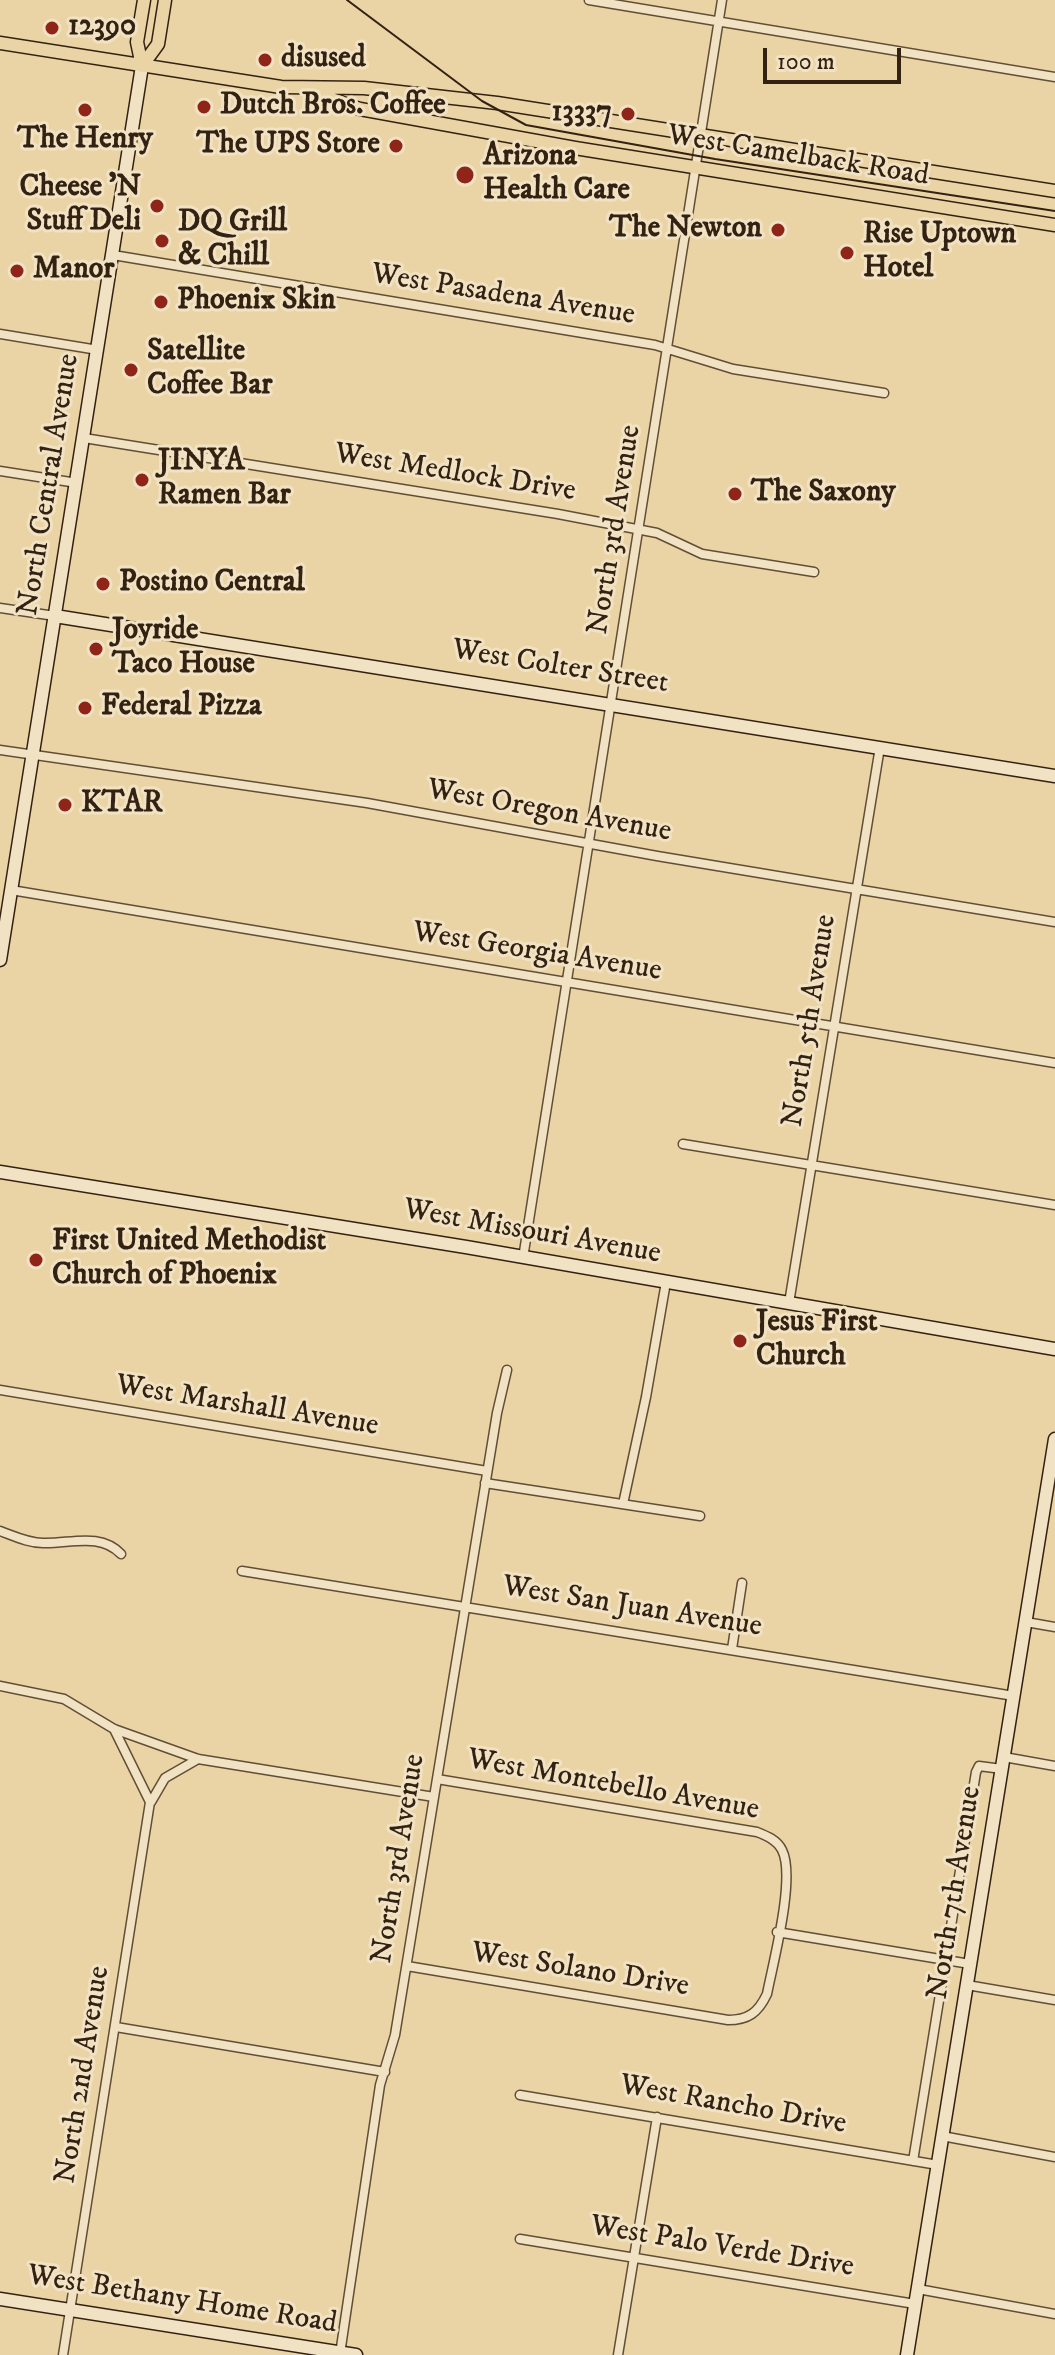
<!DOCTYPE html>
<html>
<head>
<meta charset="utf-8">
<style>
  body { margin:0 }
  #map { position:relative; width:1055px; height:2355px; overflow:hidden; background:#ead3a4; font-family:"IM FELL DW Pica",serif }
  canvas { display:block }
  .scale { position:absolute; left:763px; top:48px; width:138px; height:36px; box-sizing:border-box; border:4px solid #332212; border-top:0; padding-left:10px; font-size:24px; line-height:28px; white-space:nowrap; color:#332212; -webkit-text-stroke:6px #f1e2c4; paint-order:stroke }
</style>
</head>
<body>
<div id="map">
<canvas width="1055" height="2355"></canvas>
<div class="scale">100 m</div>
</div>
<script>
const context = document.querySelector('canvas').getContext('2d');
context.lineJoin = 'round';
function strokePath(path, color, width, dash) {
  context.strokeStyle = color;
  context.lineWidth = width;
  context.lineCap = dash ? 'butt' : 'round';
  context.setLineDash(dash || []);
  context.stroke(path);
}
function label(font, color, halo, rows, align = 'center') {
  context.font = font + ' "IM FELL DW Pica",serif';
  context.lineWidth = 6;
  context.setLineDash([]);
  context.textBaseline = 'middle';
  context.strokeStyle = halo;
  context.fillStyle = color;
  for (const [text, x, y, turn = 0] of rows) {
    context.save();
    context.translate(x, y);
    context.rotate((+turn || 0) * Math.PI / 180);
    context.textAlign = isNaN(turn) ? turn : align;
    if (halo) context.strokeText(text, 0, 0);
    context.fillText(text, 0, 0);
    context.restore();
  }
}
const street = new Path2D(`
  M589 0 1055 77
  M113 255 655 345 733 369 884 393
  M0 334 98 350
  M84 438 558 514 657 533 702 554 814 572
  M0 471 77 483
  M0 608 55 616
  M0 750 367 803 657 856 1055 922
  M11 890 1055 1063
  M683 1144 1055 1205
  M523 1258 722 0
  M789 1303 880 747
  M0 1390 487 1471
  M485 1483 700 1516
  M623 1504 646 1397 666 1282
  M0 1531C14 1536 28 1543 43 1543 70 1544 100 1532 121 1554
  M242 1571 1014 1696
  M1026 1622 1055 1627
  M732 1649 742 1583
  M0 1686 64 1699 114 1729 198 1759 434 1797
  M1004 1757 1055 1766
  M151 1802 165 1778 198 1759
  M777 1932 970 1964
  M407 1966 728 2020C748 2020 758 2013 767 1994 773 1963 796 1877 782 1850 777 1840 767 1836 757 1832L437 1779
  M967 1985 1055 2000
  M116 2027 385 2072
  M520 2095 938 2165
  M942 2136 1055 2157
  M913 2161 976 1772 979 1766 1002 1769
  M520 2239 915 2304
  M918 2289 1055 2314
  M340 2354 380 2085 395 2035 497 1413 507 1370
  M63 2355 150 1802 114 1729
  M618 2355 657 2117`);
const secondary = new Path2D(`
  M55 616 1055 776
  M0 960 142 66
  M0 1172 466 1247 1055 1349
  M0 2299 356 2355
  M907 2355 1055 1439`);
const primary = new Path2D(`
  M0 43 281 87 364 88 497 103 1055 191
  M142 66 158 44 165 0
  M142 66 137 42 144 0
  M311 92 360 109 575 148 1055 225
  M375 111 384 101 406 95`);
const tram = new Path2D(`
  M347 0 482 101 526 125 715 159 1055 211`);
const markers = [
  [52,28,8,"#8f2418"],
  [265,60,8,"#8f2418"],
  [204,107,8,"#8f2418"],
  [85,110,8,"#8f2418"],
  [628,114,8,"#8f2418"],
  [396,146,8,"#8f2418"],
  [465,175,10,"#8f2418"],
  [157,206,8,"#8f2418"],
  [778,230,8,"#8f2418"],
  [162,241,8,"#8f2418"],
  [847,253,8,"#8f2418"],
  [17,271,8,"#8f2418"],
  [161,302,8,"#8f2418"],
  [131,370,8,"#8f2418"],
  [142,480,8,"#8f2418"],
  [735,494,8,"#8f2418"],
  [103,584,8,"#8f2418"],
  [96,649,8,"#8f2418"],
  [85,708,8,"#8f2418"],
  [65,805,8,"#8f2418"],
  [36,1260,8,"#8f2418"],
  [740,1341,8,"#8f2418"]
];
const poiNames = [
  ["12390",68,28],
  ["disused",281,60],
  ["Dutch Bros. Coffee",220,107],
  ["13337",612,114,"right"],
  ["The Henry",85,141,"center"],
  ["The UPS Store",380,146,"right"],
  ["Arizona",483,158],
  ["Health Care",483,192],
  ["Cheese 'N",141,189,"right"],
  ["Stuff Deli",141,223,"right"],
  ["DQ Grill",178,224],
  ["& Chill",178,258],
  ["The Newton",762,230,"right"],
  ["Rise Uptown",863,236],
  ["Hotel",863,270],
  ["Manor",33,271],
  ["Phoenix Skin",177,302],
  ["Satellite",147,353],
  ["Coffee Bar",147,387],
  ["JINYA",158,463],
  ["Ramen Bar",158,497],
  ["The Saxony",751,494],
  ["Postino Central",119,584],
  ["Joyride",112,632],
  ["Taco House",112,666],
  ["Federal Pizza",101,708],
  ["KTAR",81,805],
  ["First United Methodist",52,1243],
  ["Church of Phoenix",52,1277],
  ["Jesus First",756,1324],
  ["Church",756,1358]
];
const streetNames = [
  ["West Camelback Road",798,157,9],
  ["West Pasadena Avenue",503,296,9],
  ["West Medlock Drive",455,474,9],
  ["North Central Avenue",50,485,-81],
  ["North 3rd Avenue",616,530,-81],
  ["West Colter Street",560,668,9],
  ["West Oregon Avenue",549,812,10],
  ["West Georgia Avenue",537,953,9],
  ["North 5th Avenue",811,1021,-81],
  ["West Missouri Avenue",532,1233,10],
  ["West Marshall Avenue",247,1407,9],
  ["West San Juan Avenue",632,1608,9],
  ["West Montebello Avenue",613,1786,10],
  ["North 3rd Avenue",400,1859,-81],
  ["North 7th Avenue",956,1893,-81],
  ["West Solano Drive",580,1971,9],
  ["North 2nd Avenue",84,2075,-81],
  ["West Rancho Drive",733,2106,10],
  ["West Palo Verde Drive",722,2248,9],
  ["West Bethany Home Road",182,2301,9]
];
strokePath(street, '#614e36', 11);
strokePath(secondary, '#332212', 15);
strokePath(primary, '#332212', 15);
strokePath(street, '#f1e2c4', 8);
strokePath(secondary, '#f1e2c4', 12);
strokePath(primary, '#ead3a4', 12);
strokePath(tram, '#332212', 2);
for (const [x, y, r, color] of markers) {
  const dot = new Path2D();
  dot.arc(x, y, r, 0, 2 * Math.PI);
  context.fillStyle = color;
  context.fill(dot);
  strokePath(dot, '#f1e2c4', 3);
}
label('bold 30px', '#332212', '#f1e2c4', poiNames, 'left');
label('30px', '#332212', '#f1e2c4', streetNames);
</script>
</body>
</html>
